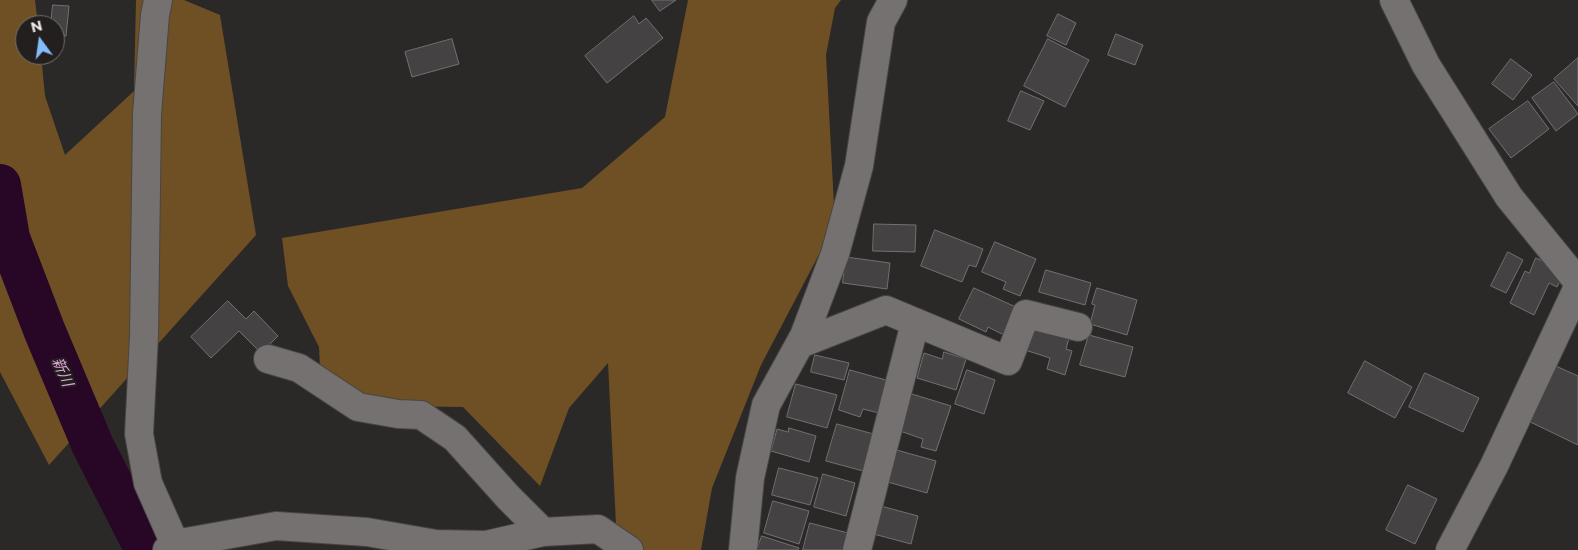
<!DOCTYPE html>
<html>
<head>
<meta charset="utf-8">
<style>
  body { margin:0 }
  #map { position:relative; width:1578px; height:550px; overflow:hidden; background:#2b2828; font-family:Montserrat,sans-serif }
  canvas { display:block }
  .north { position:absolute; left:15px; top:15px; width:50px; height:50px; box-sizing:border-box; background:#221f1e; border:1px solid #72706f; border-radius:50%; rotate:346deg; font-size:14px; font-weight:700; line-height:20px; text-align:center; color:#ebe9e9 }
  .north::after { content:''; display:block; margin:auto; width:18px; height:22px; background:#84bcfb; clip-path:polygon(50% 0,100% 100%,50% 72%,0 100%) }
</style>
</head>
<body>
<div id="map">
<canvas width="1578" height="550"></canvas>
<div class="north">N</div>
</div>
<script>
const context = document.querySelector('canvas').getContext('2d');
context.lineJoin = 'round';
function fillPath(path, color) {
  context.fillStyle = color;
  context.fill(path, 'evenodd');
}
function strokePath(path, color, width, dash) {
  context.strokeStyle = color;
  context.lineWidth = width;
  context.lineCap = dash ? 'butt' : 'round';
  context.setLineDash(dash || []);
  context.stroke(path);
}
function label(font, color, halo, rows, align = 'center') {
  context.font = font + ' Montserrat,"Noto Sans JP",sans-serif';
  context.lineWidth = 4;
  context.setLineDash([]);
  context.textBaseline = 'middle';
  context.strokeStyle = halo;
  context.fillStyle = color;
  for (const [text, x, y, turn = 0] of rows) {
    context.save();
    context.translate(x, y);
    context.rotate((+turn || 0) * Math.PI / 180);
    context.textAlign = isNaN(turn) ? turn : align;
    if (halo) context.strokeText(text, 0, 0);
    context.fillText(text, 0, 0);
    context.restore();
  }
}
const forest = new Path2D(`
  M0 0H35L38 25H25V55H41L45 96 65 155 134 91 136 0H184L220 15 256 235 49 465 0 372Z
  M688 0H841L835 8 826 55 835 224 761 365 712 488 701 550H638L616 525 608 363 569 408 540 486 463 407 390 406 321 387 319 347 288 286 282 238 582 188 665 117Z`);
const river = new Path2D(`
  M0 185 9 238 45 332 93 446 146 550`);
const building = new Path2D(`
  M652 0H676L660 11Z
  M53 5 69 6 66 36 55 35V25H51Z
  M1058 14 1076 23 1066 45 1047 36Z
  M634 16 639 24 646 18 663 38 607 83 585 56Z
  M1116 34 1143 45 1135 65 1108 55Z
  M452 39 459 64 412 77 405 52Z
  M1048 39 1089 60 1065 107 1024 86Z
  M1578 58V106L1554 79Z
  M1511 59 1532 75 1513 100 1492 84Z
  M1554 82 1578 114 1556 131 1532 98Z
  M1021 91 1044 101 1030 130 1008 121Z
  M1528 101 1549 129 1511 158 1489 129Z
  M874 224 916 225 915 252 873 251Z
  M935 230 983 249 976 267 969 265 962 282 921 266Z
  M995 242 1036 259 1020 296 1003 289 1006 282 982 272Z
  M1508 252 1523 260 1506 293 1491 286Z
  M846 257 890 263 887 289 843 283Z
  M1536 258 1565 271 1557 287 1549 283 1534 315 1510 303 1525 271 1529 273Z
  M1046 270 1091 283 1085 305 1039 292Z
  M974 288 1018 308 1006 336 988 327 986 332 959 319Z
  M1097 288 1137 300 1127 335 1090 324 1095 305 1092 304Z
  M228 301 246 319 254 311 278 336 261 353 239 331 211 358 191 337Z
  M1032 326 1069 338 1066 349 1072 351 1065 375 1047 369 1050 358 1025 350Z
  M1089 335 1133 347 1125 377 1080 365Z
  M944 352 966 359 956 390 917 378 924 353 942 359Z
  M815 355 849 363 844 380 811 372Z
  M1365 361 1412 387 1395 418 1348 393Z
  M1547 362 1578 376V445L1520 417Z
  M850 370 893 382 883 414 863 409 860 417 839 410Z
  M967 370 995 380 984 414 955 404Z
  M1425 373 1479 398 1463 432 1409 407Z
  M796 384 837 395 827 428 787 417Z
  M912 394 951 406 936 451 921 447 923 439 900 431Z
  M837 424 877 435 867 472 826 461Z
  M789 428 816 436 809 462 771 451 777 429 788 432Z
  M893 449 936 461 927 493 884 481Z
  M779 468 818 478 810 505 772 495Z
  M823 474 855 483 846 516 814 507Z
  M1408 485 1437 499 1415 544 1386 530Z
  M773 501 809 511 799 544 764 533Z
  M877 505 918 516 911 544 870 533Z
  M810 523 848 533 843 550H803Z
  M762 536 799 548 798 550H757Z`);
const minor = new Path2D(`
  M158 0 155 15 147 114 144 336 139 434 148 483 175 544 167 550
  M1394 0 1426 65 1509 197 1578 282
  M800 344 886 310 1008 361 1026 314 1078 327
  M268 359 299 368 358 407 398 414 421 415 455 438 508 497 543 532
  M175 544 276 526 367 532 436 544 486 545 543 532 598 529 629 550
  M743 550 750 478 766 405 804 336 835 254 859 166 881 22 893 0
  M857 550 915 323
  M1450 550 1494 466 1578 287`);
const waterNames = [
  ["新川",62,372,67]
];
fillPath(forest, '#6f5024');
strokePath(river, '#270626', 42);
fillPath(building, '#454243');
strokePath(building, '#737071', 1);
strokePath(minor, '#484545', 30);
strokePath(minor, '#757171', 28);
label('italic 15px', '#e4a6de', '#221f1e', waterNames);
</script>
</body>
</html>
